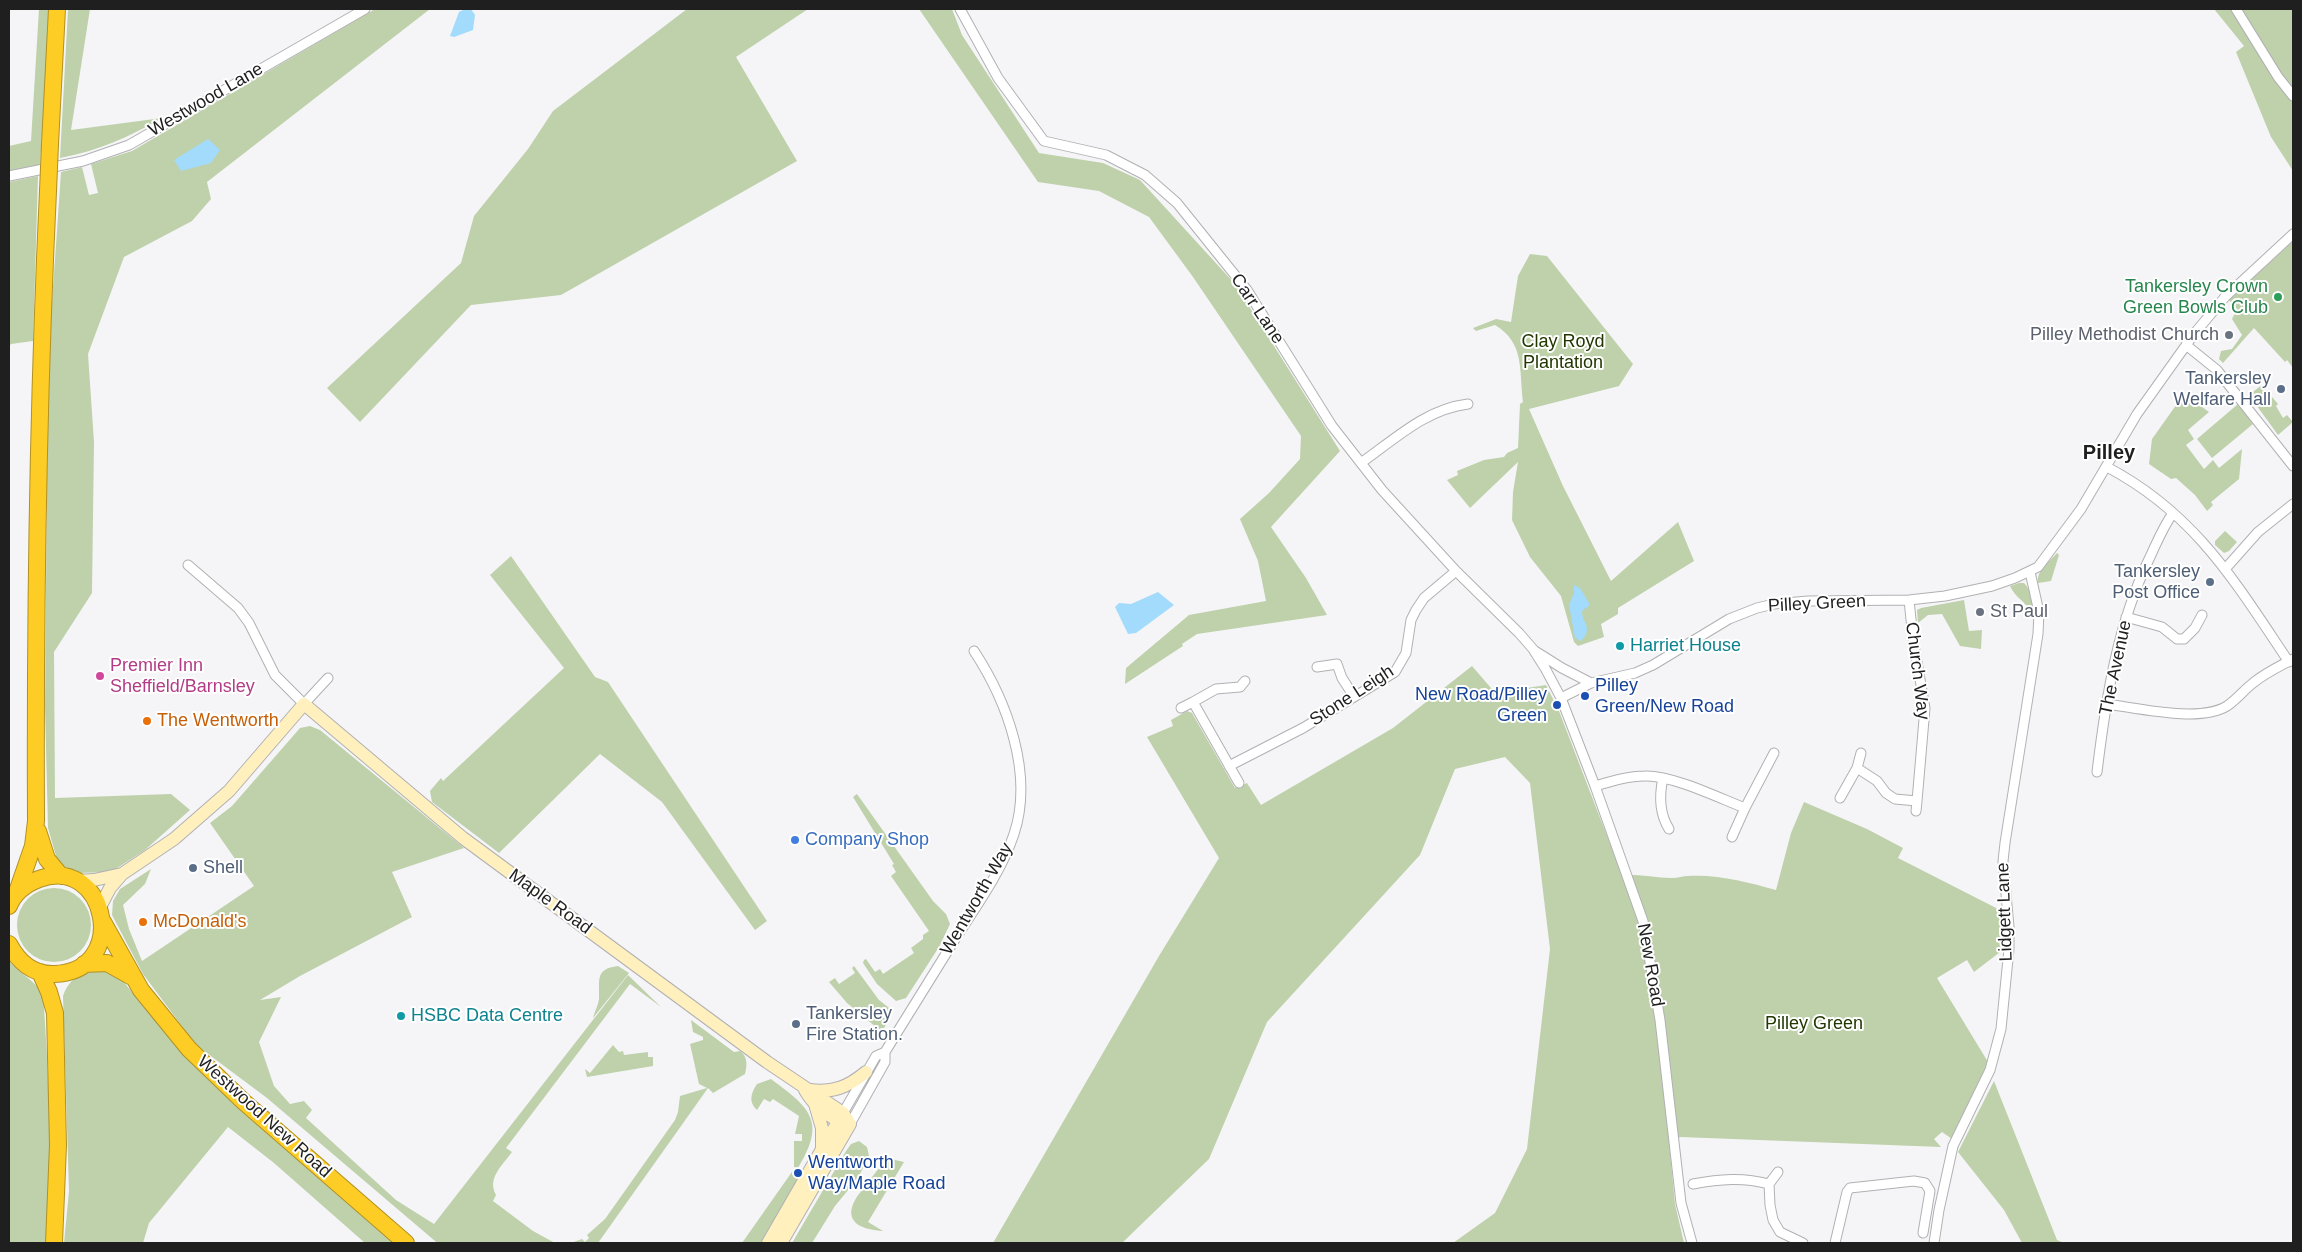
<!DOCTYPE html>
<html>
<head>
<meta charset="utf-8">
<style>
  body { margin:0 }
  #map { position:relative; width:2302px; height:1252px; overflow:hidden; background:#f5f5f7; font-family:Arial,sans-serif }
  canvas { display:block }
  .frame { position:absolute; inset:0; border:10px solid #1f1f20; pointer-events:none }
</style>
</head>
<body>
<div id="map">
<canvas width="2302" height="1252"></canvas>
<div class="frame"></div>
</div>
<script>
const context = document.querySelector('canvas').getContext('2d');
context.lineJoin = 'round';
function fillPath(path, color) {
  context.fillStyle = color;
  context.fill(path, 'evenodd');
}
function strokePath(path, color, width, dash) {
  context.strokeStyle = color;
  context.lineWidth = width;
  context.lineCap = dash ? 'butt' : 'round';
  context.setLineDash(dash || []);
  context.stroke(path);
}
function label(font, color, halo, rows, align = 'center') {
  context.font = font + ' Arial,sans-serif';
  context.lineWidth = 4;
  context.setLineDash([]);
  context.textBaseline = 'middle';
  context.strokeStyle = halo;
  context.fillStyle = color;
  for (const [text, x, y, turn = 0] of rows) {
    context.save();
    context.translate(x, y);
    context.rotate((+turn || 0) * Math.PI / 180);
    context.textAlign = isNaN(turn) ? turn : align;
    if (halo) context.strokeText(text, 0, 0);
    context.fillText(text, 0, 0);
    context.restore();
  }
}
const green = new Path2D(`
  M39 9H50L40 166 9 171V146L31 141Z
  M68 9H90L71 130 162 118C129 137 98 151 60 158Z
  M375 9H430L207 182 211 199 192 221 124 257 88 354 94 442 92 593 54 652 55 798 171 794 190 810 145 850 111 872 77 873 58 863 48 828 45 707 48 361 61 172 82 167 89 195 98 193 91 164 132 151Z
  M687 9H808L736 57 797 161 561 295 471 305 360 422 327 388 461 263 474 216 528 149 553 111Z
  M919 9H952L962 35 1039 153 1103 163 1140 180 1235 284 1340 451 1271 527 1306 578 1327 615 1197 634 1182 644 1183 646 1125 684 1126 668 1189 615 1266 601 1258 561 1240 519 1269 493 1300 459 1301 436 1193 277 1149 217 1099 191 1038 182Z
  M2214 9H2293V171L2271 137 2236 52 2244 46Z
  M38 176 33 341 11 344 9 347V182Z
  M2293 241V368L2287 360 2285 362 2254 328 2223 363 2219 359 2221 351 2232 349 2242 335 2232 319 2237 309 2229 300Z
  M1530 254 1547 256 1633 364 1619 386 1529 409 1563 486 1611 581 1678 522 1694 561 1618 608V614L1601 624 1604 637 1578 646 1574 642 1561 596 1530 557 1512 520 1513 492 1518 462 1470 508 1447 480 1458 475 1457 471 1484 460 1504 457 1507 453 1518 448 1520 404 1523 402C1519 370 1525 343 1495 325L1476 331 1473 328 1496 319 1511 322 1518 276Z
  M2262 385 2278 404 2276 406 2283 418 2287 415 2293 422 2278 435 2249 395Z
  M2184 394 2209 412 2188 430 2194 439 2186 445 2204 469 2213 460 2219 468 2242 449 2239 479 2211 502 2213 505 2207 511 2195 495 2176 478 2171 479 2149 464 2152 439Z
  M2238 404 2253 424 2212 458 2197 439Z
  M2225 531 2237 542 2229 551 2224 553 2215 545V541Z
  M2057 553 2059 555 2051 581 2038 583C2036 571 2049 562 2057 553Z
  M511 556 595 677 608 682 767 921 755 930 662 802 600 754 499 853 432 802 430 791 441 778 443 781 564 668 490 575Z
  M2019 583H2024C2032 591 2033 601 2034 613H2031C2026 601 2015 598 2010 586Z
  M1964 600 1969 631 1982 630 1981 649 1960 646 1942 614 1928 615 1918 623 1917 610 1921 608Z
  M1472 666 1491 688 1514 690 1546 685 1559 711 1622 875C1639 874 1655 878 1672 878 1678 878 1683 876 1688 876 1717 874 1748 882 1776 890L1791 833 1804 802 1867 829 1903 848 1898 858 2002 911 2004 949 1974 972 1967 960 1937 978 1988 1062 1952 1139 1942 1132 1934 1139 1941 1147 1681 1137 1669 1141 1675 1204 1684 1243H1453L1495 1213 1527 1149 1550 949 1530 783 1505 757 1455 769 1420 855 1267 1022 1209 1159 1122 1243H993L1159 956 1219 858 1147 737 1173 726 1171 720 1187 711 1192 713 1235 788 1247 783 1261 805 1393 728Z
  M310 726 320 730 464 848 392 872 412 917 300 976 260 1000 281 997 259 1042 274 1086 290 1104 304 1101 312 1110 306 1118 396 1200 434 1224 628 975 661 1007 630 984 506 1148 512 1152C502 1166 487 1178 496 1195L493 1201 533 1231 555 1243H438L435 1241 267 1098 196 1045 143 974 112 915 113 901 120 889 151 869 145 884 123 905 129 929 142 961 254 886 210 823 232 806 300 728Z
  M857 794 933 901 946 914 950 924 939 947 906 998 896 1001 877 984 863 963 864 960 866 959 875 972 880 969 883 974 914 953 911 948 923 939V935L929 931 891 876 896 872 892 865 894 864 853 797Z
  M17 925a37 37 0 1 1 74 0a37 37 0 1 1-74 0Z
  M9 961C20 973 33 980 43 993 49 1076 52 1160 46 1243H9Z
  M618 966 629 973 593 1018C594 1013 598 1006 599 999 600 981 594 969 618 966Z
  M854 966 879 1000 893 1011 882 1032 847 1003 829 982 835 978 839 984 855 973 852 968Z
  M86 971H106L123 981 182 1053 221 1091 395 1243H365L274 1163 228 1127 149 1223 143 1243H64L69 1191 63 996C67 984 74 977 86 971Z
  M691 1020 734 1052 740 1051C748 1057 747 1065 745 1074L713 1093 708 1088 598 1243H571L582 1239 585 1242 589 1238 587 1235 605 1219 675 1120 678 1112 680 1096 707 1088 699 1084 690 1044 703 1040V1037L693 1032Z
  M613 1045 619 1052 623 1051 624 1055 648 1052V1057H653V1066L587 1077 585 1069 590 1073Z
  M771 1079C810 1108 827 1121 798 1168L794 1167V1141H802V1134H795L799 1116 773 1099 770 1102 764 1099 757 1110C748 1102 751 1093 757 1084Z
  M1994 1081 2057 1240 2064 1243H2022L2004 1210 1958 1152Z
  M859 1141 867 1147 869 1156 858 1178 835 1206 812 1243H792L846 1151 851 1144Z
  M891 1159 904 1162 868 1222 883 1231C865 1230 842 1224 855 1200 858 1194 863 1190 867 1184 874 1175 880 1164 891 1159Z
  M794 1169 799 1177 761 1243H742Z`);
const water = new Path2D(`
  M465 9H471L475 15 473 30 454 37 450 36 459 12Z
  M208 139 220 150 211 163 181 171 174 160Z
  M1574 585 1580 588 1590 605 1582 611C1582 624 1594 627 1581 641L1575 638 1569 605 1574 593Z
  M1158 592 1174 605 1136 633 1128 634 1115 607 1119 603 1131 604Z`);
const street = new Path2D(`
  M960 9 998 78 1044 141 1106 155 1145 175 1177 203 1247 290 1332 426 1382 490 1456 571 1519 633 1533 649 1545 668 1561 698 1595 786 1643 921 1660 1020 1681 1203 1692 1243
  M2236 9 2278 77 2293 96
  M9 176 83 161 129 145 365 9
  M2186 345 2217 370 2293 466
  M1361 463C1395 439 1426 409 1468 404
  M2107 467C2196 514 2235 582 2289 662
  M188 565 238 608 249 623 275 675 304 704 328 678
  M2226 568 2258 532 2293 504
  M2126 617 2162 627 2177 639H2184L2195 628 2202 615
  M1535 651 1562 668 1591 683
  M1317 667 1337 664 1342 678 1353 695
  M1561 698 1591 683 1635 673 1653 665 1729 619 1757 608 1774 604 1808 601 1909 600 1945 596 1992 586 2015 578 2038 567 2081 509 2137 414 2194 334 2225 297 2293 234
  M1193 702 1216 689 1240 687 1245 681
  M2106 704C2138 708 2200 723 2227 706 2237 699 2244 690 2253 683 2265 673 2280 666 2293 659
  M1181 708 1193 702 1239 783
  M1229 766 1303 728 1395 672 1406 653 1411 620 1416 610 1424 598 1456 571
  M1857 768 1861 753
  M2097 772C2106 698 2117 625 2150 557 2157 542 2163 527 2173 513
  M1663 778C1659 796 1659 813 1669 829
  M1595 786C1612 781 1628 776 1645 776 1672 775 1719 798 1745 808L1732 837
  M1840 798 1857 768 1877 781 1886 793 1895 799 1917 801 1925 708 1913 639 1909 600
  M1745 808 1774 753
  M1916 811 1917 801
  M843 1113 876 1056 885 1052C909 1013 933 974 957 936 978 904 1002 870 1014 834 1034 774 1007 701 974 651
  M850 1124 885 1062V1052
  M1778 1172 1769 1184 1770 1205 1773 1220 1780 1232 1803 1243
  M1693 1184C1720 1179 1743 1177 1769 1184
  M1835 1243 1847 1192 1850 1188 1914 1181 1925 1183 1930 1191 1923 1233
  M1934 1243 1939 1210 1953 1146 1990 1070 2001 1029 2009 949V927L2003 861 2005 843 2038 634 2039 612 2030 572`);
const secondary = new Path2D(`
  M76 881 94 880 122 874
  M100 907 110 888 122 874 174 839 229 791 304 704 463 838 767 1062 843 1113 850 1124
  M805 1090C813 1104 828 1118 844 1122
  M810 1090C833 1093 848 1087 866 1072
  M815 1104 822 1128V1149
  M768 1243 843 1113
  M781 1243 850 1124`);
const highway = new Path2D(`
  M50 144 57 9
  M38 831 47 859 61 876
  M17 892 33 846 36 821C35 611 38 401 48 191
  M9 906C14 893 26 884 39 879 107 854 131 972 54 974 33 975 18 961 9 944
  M103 922 141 990 189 1049 244 1102 406 1243
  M84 964 107 963 132 977
  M40 972 49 992 55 1013 58 1145 54 1243`);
const highwayBridge = new Path2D(`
  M48 191 50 144`);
const markers = [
  [2278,297,5,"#2e9e5b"],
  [2229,335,5,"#6b7280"],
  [2281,389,5,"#5c6f8a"],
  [2210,582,5,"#5c6f8a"],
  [1980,612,5,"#6b7280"],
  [1620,646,5,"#0f9aa8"],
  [100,676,5,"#d1479c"],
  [1585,696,5,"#1a4fb4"],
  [1557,705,5,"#1a4fb4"],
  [147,721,5,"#e8710a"],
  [795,840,5,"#3f7fe0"],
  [193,868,5,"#5c6f8a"],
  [143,922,5,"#e8710a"],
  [401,1016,5,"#0f9aa8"],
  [796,1024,5,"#5c6f8a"],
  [798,1173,5,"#1a4fb4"]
];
const streetNames = [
  ["Westwood Lane",206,100,-30],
  ["Carr Lane",1257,309,56],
  ["Pilley Green",1817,604,-3],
  ["The Avenue",2116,668,-78],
  ["Church Way",1917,671,83],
  ["Stone Leigh",1352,696,-33],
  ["Wentworth Way",977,899,-60],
  ["Maple Road",550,902,36],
  ["Lidgett Lane",2005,912,-92],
  ["New Road",1650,965,80],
  ["Westwood New Road",264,1117,42]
];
const leisureNames = [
  ["Tankersley Crown",2268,287],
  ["Green Bowls Club",2268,308]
];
const worshipNames = [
  ["Pilley Methodist Church",2219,335],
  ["St Paul",1990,612,"left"]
];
const parkNames = [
  ["Clay Royd",1563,342],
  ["Plantation",1563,363],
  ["Pilley Green",1814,1024]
];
const serviceNames = [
  ["Tankersley",2271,379],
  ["Welfare Hall",2271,400],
  ["Tankersley",2200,572],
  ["Post Office",2200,593],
  ["Shell",203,868,"left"],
  ["Tankersley",806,1014,"left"],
  ["Fire Station.",806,1035,"left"]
];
const cultureNames = [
  ["Harriet House",1630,646],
  ["HSBC Data Centre",411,1016]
];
const hotelNames = [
  ["Premier Inn",110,666],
  ["Sheffield/Barnsley",110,687]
];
const transitNames = [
  ["Pilley",1595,686],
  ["Green/New Road",1595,707],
  ["New Road/Pilley",1547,695,"right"],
  ["Green",1547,716,"right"],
  ["Wentworth",808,1163],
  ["Way/Maple Road",808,1184]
];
const foodNames = [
  ["The Wentworth",157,721],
  ["McDonald's",153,922]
];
const shopNames = [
  ["Company Shop",805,840]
];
const quarterNames = [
  ["Pilley",2109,453]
];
fillPath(green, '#bed1ab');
fillPath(water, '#a2dbfc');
strokePath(street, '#b1b1b4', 11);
strokePath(secondary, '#b1b1b4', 14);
strokePath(highway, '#b09023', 18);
strokePath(street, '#fff', 9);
strokePath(secondary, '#fff0be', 12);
strokePath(highway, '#fecd25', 16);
strokePath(highwayBridge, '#b09023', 18, []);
strokePath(highwayBridge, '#fecd25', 16);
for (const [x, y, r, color] of markers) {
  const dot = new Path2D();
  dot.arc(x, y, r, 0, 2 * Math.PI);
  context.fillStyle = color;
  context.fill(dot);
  strokePath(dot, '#fff', 2);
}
label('18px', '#1f1f20', '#fff', streetNames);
label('18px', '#27864d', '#fff', leisureNames, 'right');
label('18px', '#5b616d', '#fff', worshipNames, 'right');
label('18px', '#223700', '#fff', parkNames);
label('18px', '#4e5e75', '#fff', serviceNames, 'right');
label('18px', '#0d838f', '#fff', cultureNames, 'left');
label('18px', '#b23c85', '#fff', hotelNames, 'left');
label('18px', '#164399', '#fff', transitNames, 'left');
label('18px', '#c56008', '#fff', foodNames, 'left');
label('18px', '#366cbe', '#fff', shopNames, 'left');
label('bold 20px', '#1f1f20', '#fff', quarterNames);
</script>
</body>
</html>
